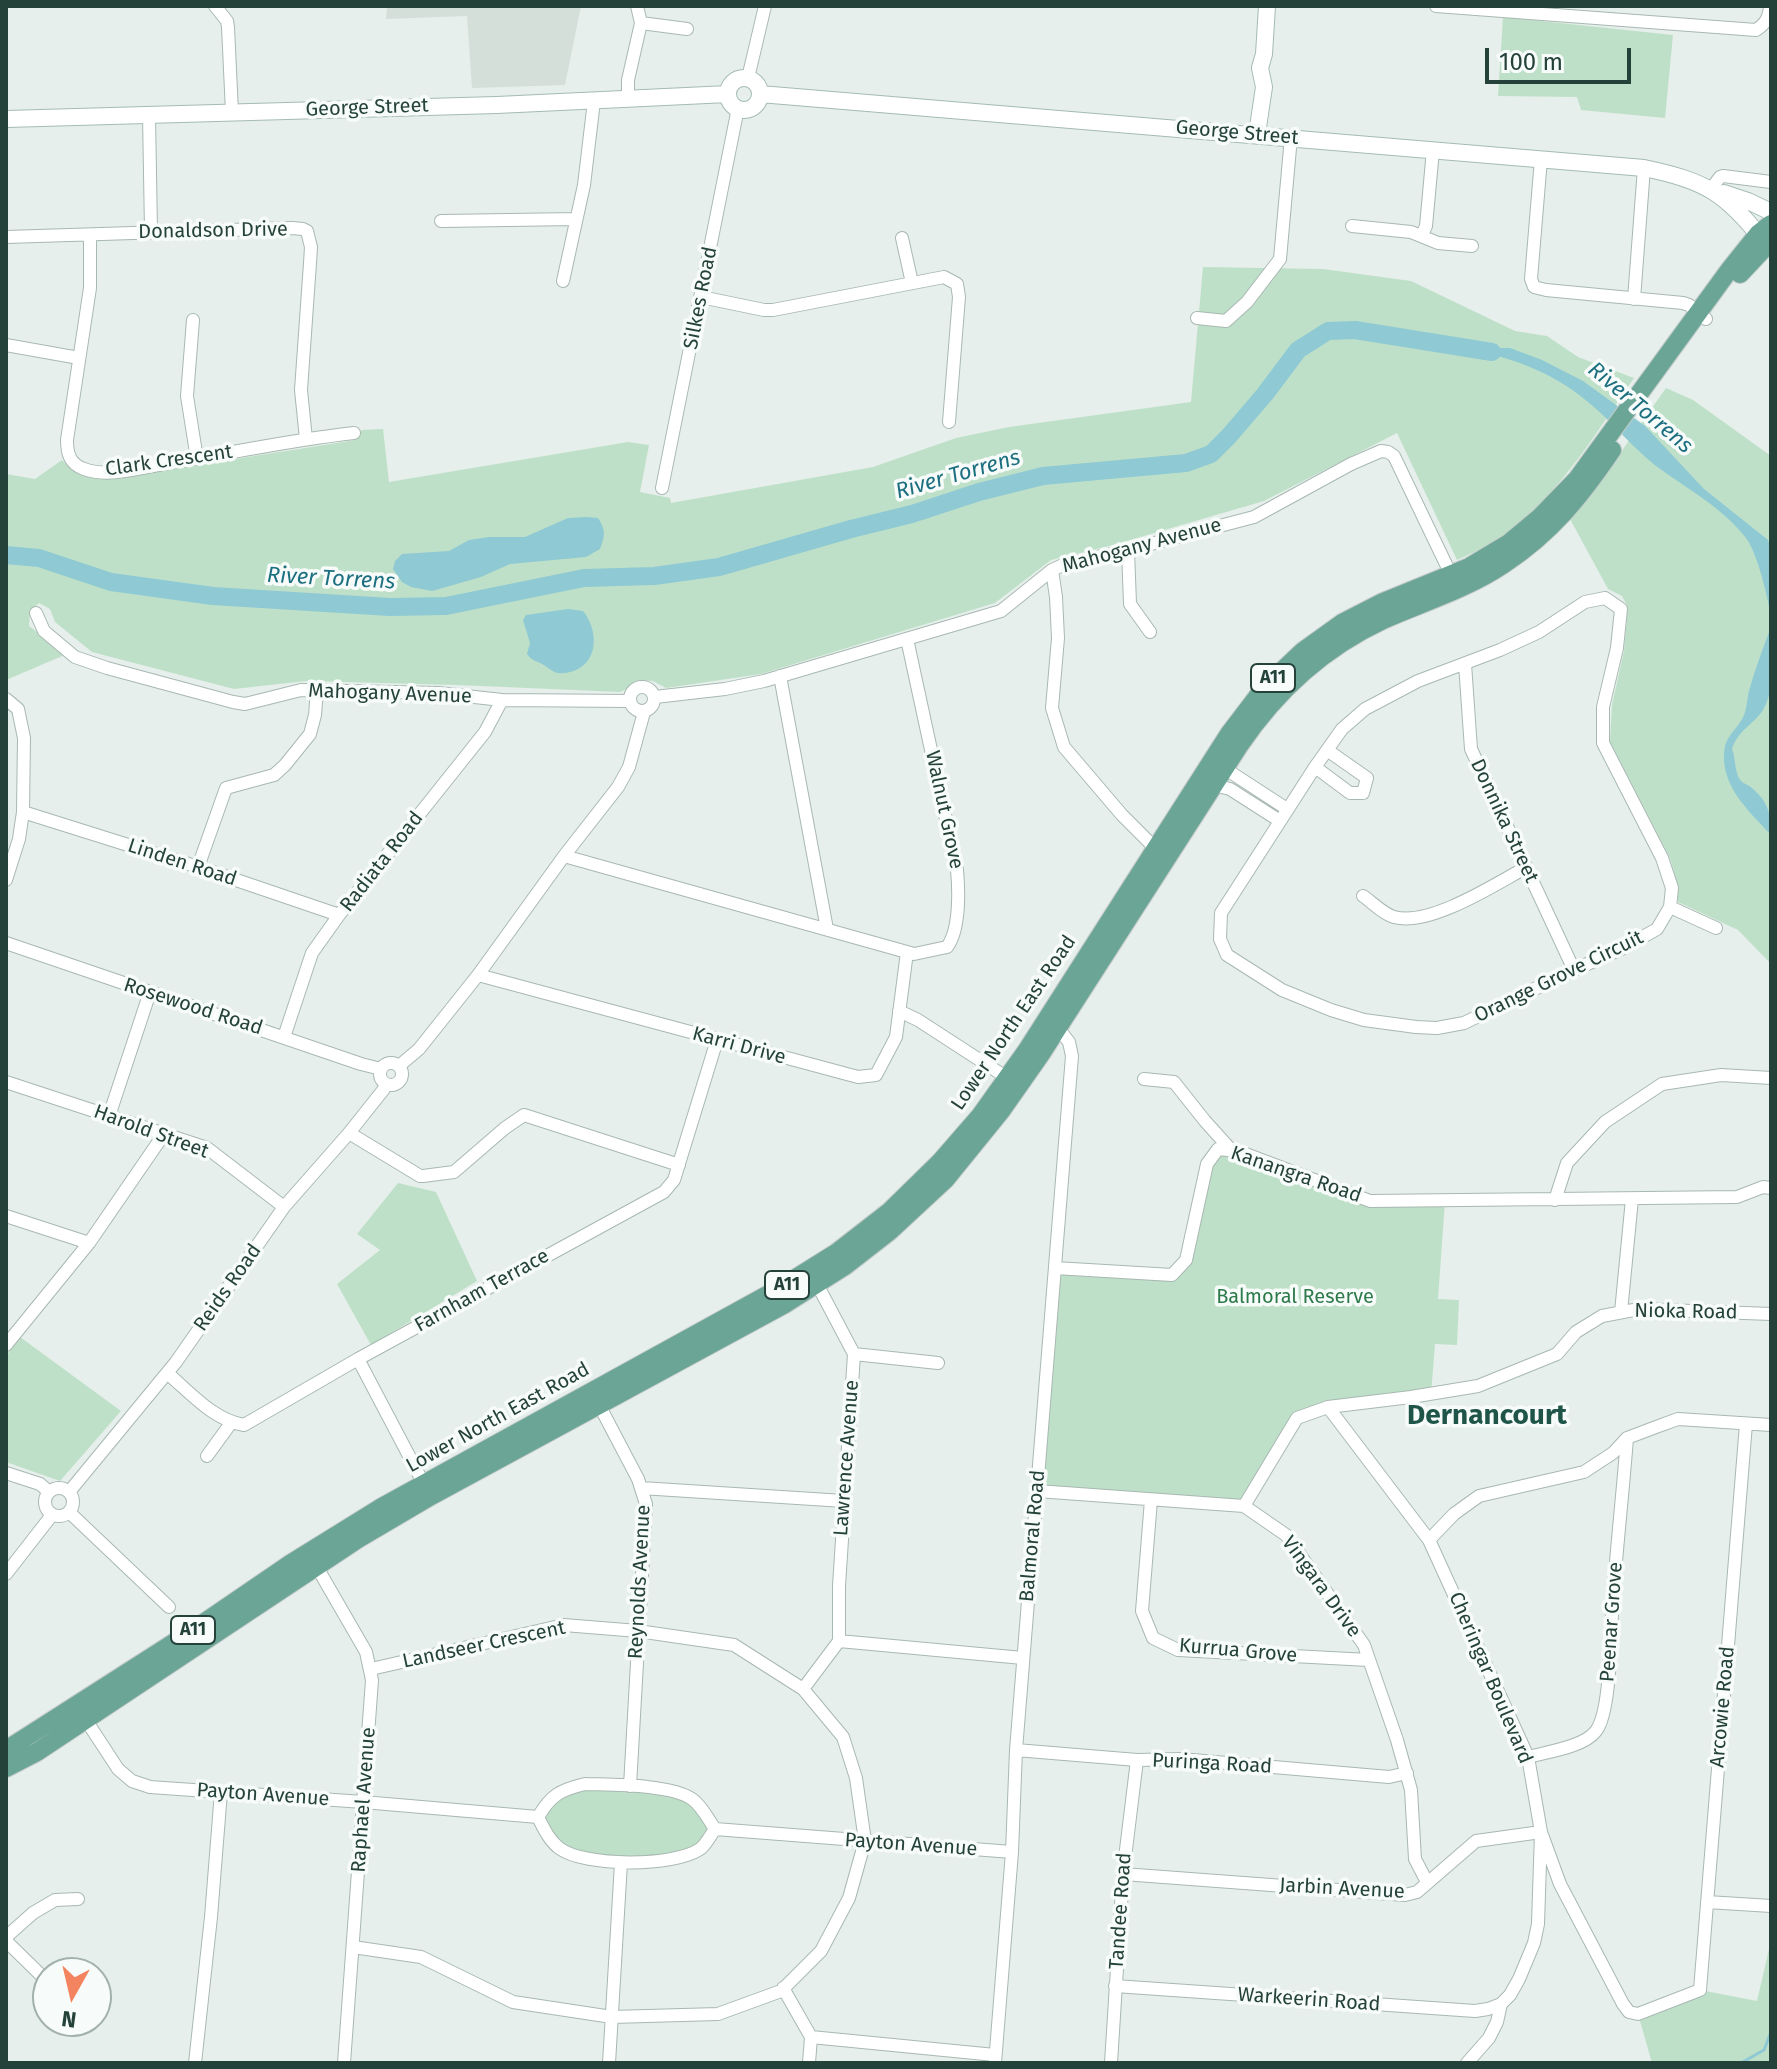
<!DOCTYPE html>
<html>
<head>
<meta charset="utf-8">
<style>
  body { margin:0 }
  #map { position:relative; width:1777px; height:2069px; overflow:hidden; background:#e6efeb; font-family:"Fira Sans",sans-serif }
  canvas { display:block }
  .frame { position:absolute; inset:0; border:8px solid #24423a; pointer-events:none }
  .north { position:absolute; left:32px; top:1957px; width:80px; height:80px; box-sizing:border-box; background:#f7fbf9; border:2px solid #a3b1ad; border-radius:50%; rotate:188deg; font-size:22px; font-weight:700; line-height:32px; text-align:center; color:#24423a }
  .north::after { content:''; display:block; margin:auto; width:28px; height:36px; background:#f4845f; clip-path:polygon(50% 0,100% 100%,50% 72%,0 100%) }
  .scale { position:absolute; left:1485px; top:48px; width:146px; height:36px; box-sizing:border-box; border:4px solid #24423a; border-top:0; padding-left:10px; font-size:24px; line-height:28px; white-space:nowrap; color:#24423a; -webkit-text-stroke:6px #f7fbf9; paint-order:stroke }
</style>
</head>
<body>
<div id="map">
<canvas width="1777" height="2069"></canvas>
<div class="frame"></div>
<div class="north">N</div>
<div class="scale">100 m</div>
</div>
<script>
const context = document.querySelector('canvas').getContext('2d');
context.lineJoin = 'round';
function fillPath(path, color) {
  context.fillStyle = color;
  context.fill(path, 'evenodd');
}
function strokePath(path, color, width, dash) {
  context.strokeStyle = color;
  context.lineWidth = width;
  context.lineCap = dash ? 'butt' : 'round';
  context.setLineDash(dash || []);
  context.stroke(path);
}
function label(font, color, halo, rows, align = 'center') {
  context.font = font + ' "Fira Sans",sans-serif';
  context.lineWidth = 7;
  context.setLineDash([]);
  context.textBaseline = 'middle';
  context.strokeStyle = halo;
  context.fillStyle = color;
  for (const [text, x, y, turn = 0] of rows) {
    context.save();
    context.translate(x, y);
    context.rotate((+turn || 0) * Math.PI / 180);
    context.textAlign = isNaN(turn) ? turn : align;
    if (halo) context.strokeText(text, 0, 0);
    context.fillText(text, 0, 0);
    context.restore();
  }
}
const built = new Path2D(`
  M387 6H581L565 85 472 88 467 16 386 19Z`);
const green = new Path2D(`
  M1503 17 1673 35 1665 118 1581 110 1577 97 1498 96Z
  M1203 267 1323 269 1411 281 1515 331 1547 336 1578 357 1634 378C1593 437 1553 506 1490 544 1479 550 1468 555 1457 560L1397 433 1264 501 1113 545 1051 560 995 603 761 674 666 688 653 681 638 680 631 687 620 692 457 685 306 681 234 689 92 652 55 622 50 609 39 603 30 611 29 626 67 654 6 680V474L35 479 62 460C82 480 94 478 120 477L356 440 362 430 383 429 389 482 628 442 649 445 640 492 670 498 671 503 873 467 956 438 1009 427 1191 402Z
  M1666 388 1693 400 1771 456V964L1738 930 1678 902V886L1670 858 1610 742 1612 705 1624 651 1628 607 1622 596 1608 589 1570 519 1616 459Z
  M1218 1149 1370 1201H1445L1438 1299 1459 1300 1457 1345 1435 1344 1431 1394 1297 1418 1244 1506 1037 1491 1055 1268 1173 1275 1186 1260 1207 1164Z
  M398 1183 436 1192 477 1281 371 1345 337 1284 380 1250 357 1234Z
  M20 1337 121 1411 60 1481 6 1462V1356Z
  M585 1784 691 1798 715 1829 703 1848 621 1863 561 1849 538 1817 547 1801Z
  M1769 1949H1771V2063H1652L1638 2014 1700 1990 1757 2001Z`);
const water = new Path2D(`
  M1470 348H1510L1542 360 1583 381 1645 426 1704 489 1768 540 1771 548V619C1769 600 1757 552 1746 538 1723 508 1686 488 1656 466 1633 448 1616 426 1594 407 1554 372 1521 362 1470 348Z
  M587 517 598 518C606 530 605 536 600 549L586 557 510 564 481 577 432 591 411 587 402 582 393 569 395 561 402 554 449 551 469 540 489 537H525L568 518Z
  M568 609 583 611C597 628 600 659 576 670 571 672 564 674 558 673 552 672 548 667 542 664 535 660 532 661 527 654L530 643 523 620 526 615Z
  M1771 627C1771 652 1777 687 1763 710 1753 725 1738 730 1732 749 1736 758 1734 773 1741 781 1744 784 1749 785 1752 788 1769 803 1771 814 1771 835 1748 810 1718 784 1725 746 1728 734 1740 726 1744 715 1747 708 1747 699 1749 691 1755 669 1763 648 1771 627Z`);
const stream = new Path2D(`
  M1741 2063 1764 2050 1771 2032`);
const river = new Path2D(`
  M6 555 39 558 111 582 213 596 390 607 446 606 584 578 654 576 719 567 851 529 912 514 979 492 1043 476 1186 463 1211 454 1229 436 1265 394 1298 350 1328 331 1355 330 1492 352`);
const street = new Path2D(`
  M215 6 227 21 228 27 232 112
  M1436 6 1756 30C1766 24 1769 17 1770 6
  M641 23 687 29
  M748 78 765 6
  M628 99V80L641 23 637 6
  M149 115 151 231
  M1541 159 1531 279 1534 287 1546 290 1683 303 1689 305 1706 319
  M1711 189 1720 177 1723 176 1771 182
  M441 221 576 219
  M1352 226 1411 232 1438 243 1472 246
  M90 235V288L67 440C67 454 70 464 84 469 109 478 139 468 164 464 227 454 290 440 354 433
  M1422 235 1426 226 1433 150
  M6 237 292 228 303 229 307 231 311 247 310 263 301 390 306 439
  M902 238 912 283
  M563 281 584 185 594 101
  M701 297 764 310H773L944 277 957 284 959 297 949 422
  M1634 299 1644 168
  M1197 318 1226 321 1247 302 1280 259 1291 137
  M193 320 187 396 197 459
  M6 345 79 358
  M662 488 738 108
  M1128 550 1130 604 1150 632
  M1052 570 1056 597 1058 638 1052 708 1064 747 1122 815 1159 852
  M1605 598 1621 609 1617 648 1603 707V743L1662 858 1672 888 1670 907 1657 929 1623 948 1574 970 1464 1023 1437 1028 1416 1027 1364 1020 1331 1010 1282 990 1227 955 1220 939 1221 913 1315 767 1342 729 1365 709 1418 681 1500 650 1539 632 1585 602Z
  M36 613 44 631 75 657 107 668 233 702 245 704 301 690 438 693 502 700 630 701
  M1465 664 1471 749 1574 970
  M780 676 827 929
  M630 699a12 12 0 1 1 24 0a12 12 0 1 1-24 0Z
  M655 697 725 689 764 681 1001 611 1052 570 1065 564 1128 550 1254 517 1351 464 1381 451 1388 452 1394 456 1454 581
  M6 699 18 709 24 738 23 812 19 839 6 880
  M1315 767 1350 793H1363L1367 778 1327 750
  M1217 769 1224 768 1287 809
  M1213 785 1230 789 1280 821
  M23 812 198 867 339 915
  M564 856 914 954 947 947C960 930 959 891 957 870L907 639
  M198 867 226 788 274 775 285 765 310 734 315 715 317 690
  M1363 896C1372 902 1383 914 1394 917 1429 927 1494 885 1525 868
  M1670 907 1716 928
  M6 943 361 1064 381 1069
  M478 975 858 1077 876 1075 896 1037 907 952
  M899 1011 918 1020 1012 1081
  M284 1037 312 953 339 915 485 732 502 700
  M380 1074a11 11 0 1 1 22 0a11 11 0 1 1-22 0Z
  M399 1066 419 1049 478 975 564 856 618 787 629 767 644 712
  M1144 1079 1174 1082 1205 1121 1232 1151
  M6 1082 207 1148 284 1207
  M109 1116 150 992
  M349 1133 420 1176H423L454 1172 505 1128 524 1115 679 1165
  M1555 1200 1567 1163 1605 1122 1662 1084 1721 1075 1771 1078
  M6 1216 89 1243
  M1055 1268 1172 1275 1186 1260 1207 1164 1218 1149 1238 1151 1370 1201 1737 1197 1763 1187 1771 1188
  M817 1284 854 1354 839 1586V1641
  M1621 1312 1632 1199
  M6 1345 89 1243 164 1134
  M854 1354 938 1363
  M358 1359 427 1490
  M167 1373C190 1392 213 1420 244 1425L358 1359 664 1192 674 1180 717 1040
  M597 1401 638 1479 646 1504 630 1786
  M1328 1407 1429 1540 1528 1757 1541 1832 1538 1924 1534 1943 1519 1979 1510 1995 1501 2004 1497 2022 1489 2038 1467 2063
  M207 1456 231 1423
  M6 1473 40 1484 49 1492
  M641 1488 844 1501
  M45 1502a14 14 0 1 1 28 0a14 14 0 1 1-28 0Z
  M1037 1491 1244 1506 1286 1535 1364 1645 1397 1740 1411 1790 1415 1859 1427 1882
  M69 1492 176 1362 284 1207 349 1133 384 1089 386 1084
  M1151 1500 1142 1611 1153 1638 1178 1650 1369 1660
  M1244 1506 1297 1418 1328 1407 1411 1397 1478 1386 1557 1354 1576 1332 1602 1316 1639 1309 1771 1314
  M69 1512 169 1607
  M1429 1540 1454 1514 1479 1496 1584 1472 1613 1453 1627 1438 1656 1427 1678 1419 1771 1425
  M314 1562 366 1652 372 1680 344 2063
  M6 1574 52 1515
  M803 1689 839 1641 1023 1658
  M82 1714 118 1769 132 1781 150 1787 363 1802 538 1817
  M1016 1750 1137 1760 1181 1759 1389 1777 1407 1773
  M1528 1757C1547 1752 1584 1747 1596 1731 1612 1710 1610 1627 1613 1598 1617 1544 1623 1491 1627 1438
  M585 1784C611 1785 670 1784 692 1799 702 1806 708 1819 715 1829 710 1836 706 1845 700 1849 674 1867 584 1867 559 1848 549 1840 544 1829 538 1817 551 1795 560 1790 585 1784Z
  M715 1829 1012 1852
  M1541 1832 1560 1884 1623 2004 1629 2012 1638 2014 1700 1990 1746 1424
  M1123 1874 1405 1895 1417 1892 1476 1841 1541 1832
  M1707 1902 1771 1906
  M6 1937 33 1913 55 1900 78 1899
  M6 1941 48 1982
  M353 1947 421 1957 513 2002 612 2017 718 2014 781 1991 821 1951 849 1898 865 1841 856 1778 843 1737 803 1689 734 1645 638 1631 564 1625 371 1669
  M1115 1986 1475 2011 1488 2009 1501 2004
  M783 1988 811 2037 809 2063
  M811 2037 995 2055
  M195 2063 211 1917 221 1792
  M609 2063 621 1863
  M995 2063 1012 1852 1016 1750 1072 1056 1069 1042 1054 1023
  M1111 2063 1123 1874 1137 1760`);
const secondary = new Path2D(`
  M728 94a16 16 0 1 1 32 0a16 16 0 1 1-32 0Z
  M760 94 1644 168C1706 181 1726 193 1765 243
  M6 119 497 105 728 94
  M1257 134 1264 87 1260 68 1264 54 1267 6
  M1724 193 1748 201 1771 212`);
const primary = new Path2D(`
  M1740 274 1771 241
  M6 1750 189 1633 290 1564 382 1507 780 1288 836 1253 890 1211 940 1162 980 1116 1027 1050 1229 734 1264 688 1303 651 1342 623 1383 602 1469 567 1509 543 1539 518 1577 479 1730 269 1758 234 1771 224
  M6 1768 37 1752 358 1539 431 1496 785 1304 845 1266 890 1231 945 1180 1001 1111 1041 1054 1239 746C1276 691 1323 648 1383 620 1424 602 1467 589 1504 564 1551 533 1581 496 1612 450`);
const shields = [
  [1273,678,44],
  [787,1285,44],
  [193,1630,44]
];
const shieldNames = [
  ["A11",1273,678],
  ["A11",787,1285],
  ["A11",193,1630]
];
const streetNames = [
  ["George Street",367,108,-2],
  ["George Street",1237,133,5],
  ["Donaldson Drive",213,231,-1],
  ["Silkes Road",701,298,-79],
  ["Clark Crescent",169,461,-8],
  ["Mahogany Avenue",1142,546,-15],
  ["Mahogany Avenue",390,694,2],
  ["Walnut Grove",944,810,78],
  ["Donnika Street",1504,821,65],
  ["Radiata Road",382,862,-52],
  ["Linden Road",182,863,18],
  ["Orange Grove Circuit",1559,977,-26],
  ["Rosewood Road",193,1007,18],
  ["Lower North East Road",1014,1023,-56],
  ["Karri Drive",739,1046,15],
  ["Harold Street",151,1132,20],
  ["Kanangra Road",1296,1175,19],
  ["Reids Road",228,1288,-55],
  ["Farnham Terrace",482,1291,-29],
  ["Nioka Road",1686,1312,1],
  ["Lower North East Road",498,1418,-29],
  ["Lawrence Avenue",847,1458,-86],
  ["Balmoral Road",1033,1536,-85],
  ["Reynolds Avenue",640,1582,-87],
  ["Vingara Drive",1321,1587,54],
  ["Peenar Grove",1612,1622,-86],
  ["Landseer Crescent",484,1645,-12],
  ["Kurrua Grove",1238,1651,5],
  ["Cheringar Boulevard",1490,1678,67],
  ["Arcowie Road",1723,1707,-85],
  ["Puringa Road",1212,1764,3],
  ["Payton Avenue",263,1795,4],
  ["Raphael Avenue",364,1800,-86],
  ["Payton Avenue",911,1845,4],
  ["Jarbin Avenue",1342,1889,3],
  ["Tandee Road",1121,1911,-86],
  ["Warkeerin Road",1309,2000,4]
];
const parkNames = [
  ["Balmoral Reserve",1295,1297]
];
const waterNames = [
  ["River Torrens",1640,408,40],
  ["River Torrens",958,475,-16],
  ["River Torrens",331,579,3]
];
const districtNames = [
  ["Dernancourt",1487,1416]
];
fillPath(built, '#d4dfda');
fillPath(green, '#bfe0c8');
fillPath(water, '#8ec9d4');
strokePath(stream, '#8ec9d4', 3);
strokePath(river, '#8ec9d4', 18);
strokePath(street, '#a8b8b2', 14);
strokePath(secondary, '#a4bbb3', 18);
strokePath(primary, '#c2cac8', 20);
strokePath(street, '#fff', 12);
strokePath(secondary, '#fff', 16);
strokePath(primary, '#6aa596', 18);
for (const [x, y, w] of shields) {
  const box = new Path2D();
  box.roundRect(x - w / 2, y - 14, w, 28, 6);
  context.fillStyle = '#f7fbf9';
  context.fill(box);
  strokePath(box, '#24423a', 2);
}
label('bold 18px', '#24423a', null, shieldNames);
label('20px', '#24423a', '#f7fbf9', streetNames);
label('20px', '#2d7a4b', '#f7fbf9', parkNames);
label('italic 22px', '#1c6f80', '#f7fbf9', waterNames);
label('bold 28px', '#1f5548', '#f7fbf9', districtNames);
</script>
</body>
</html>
